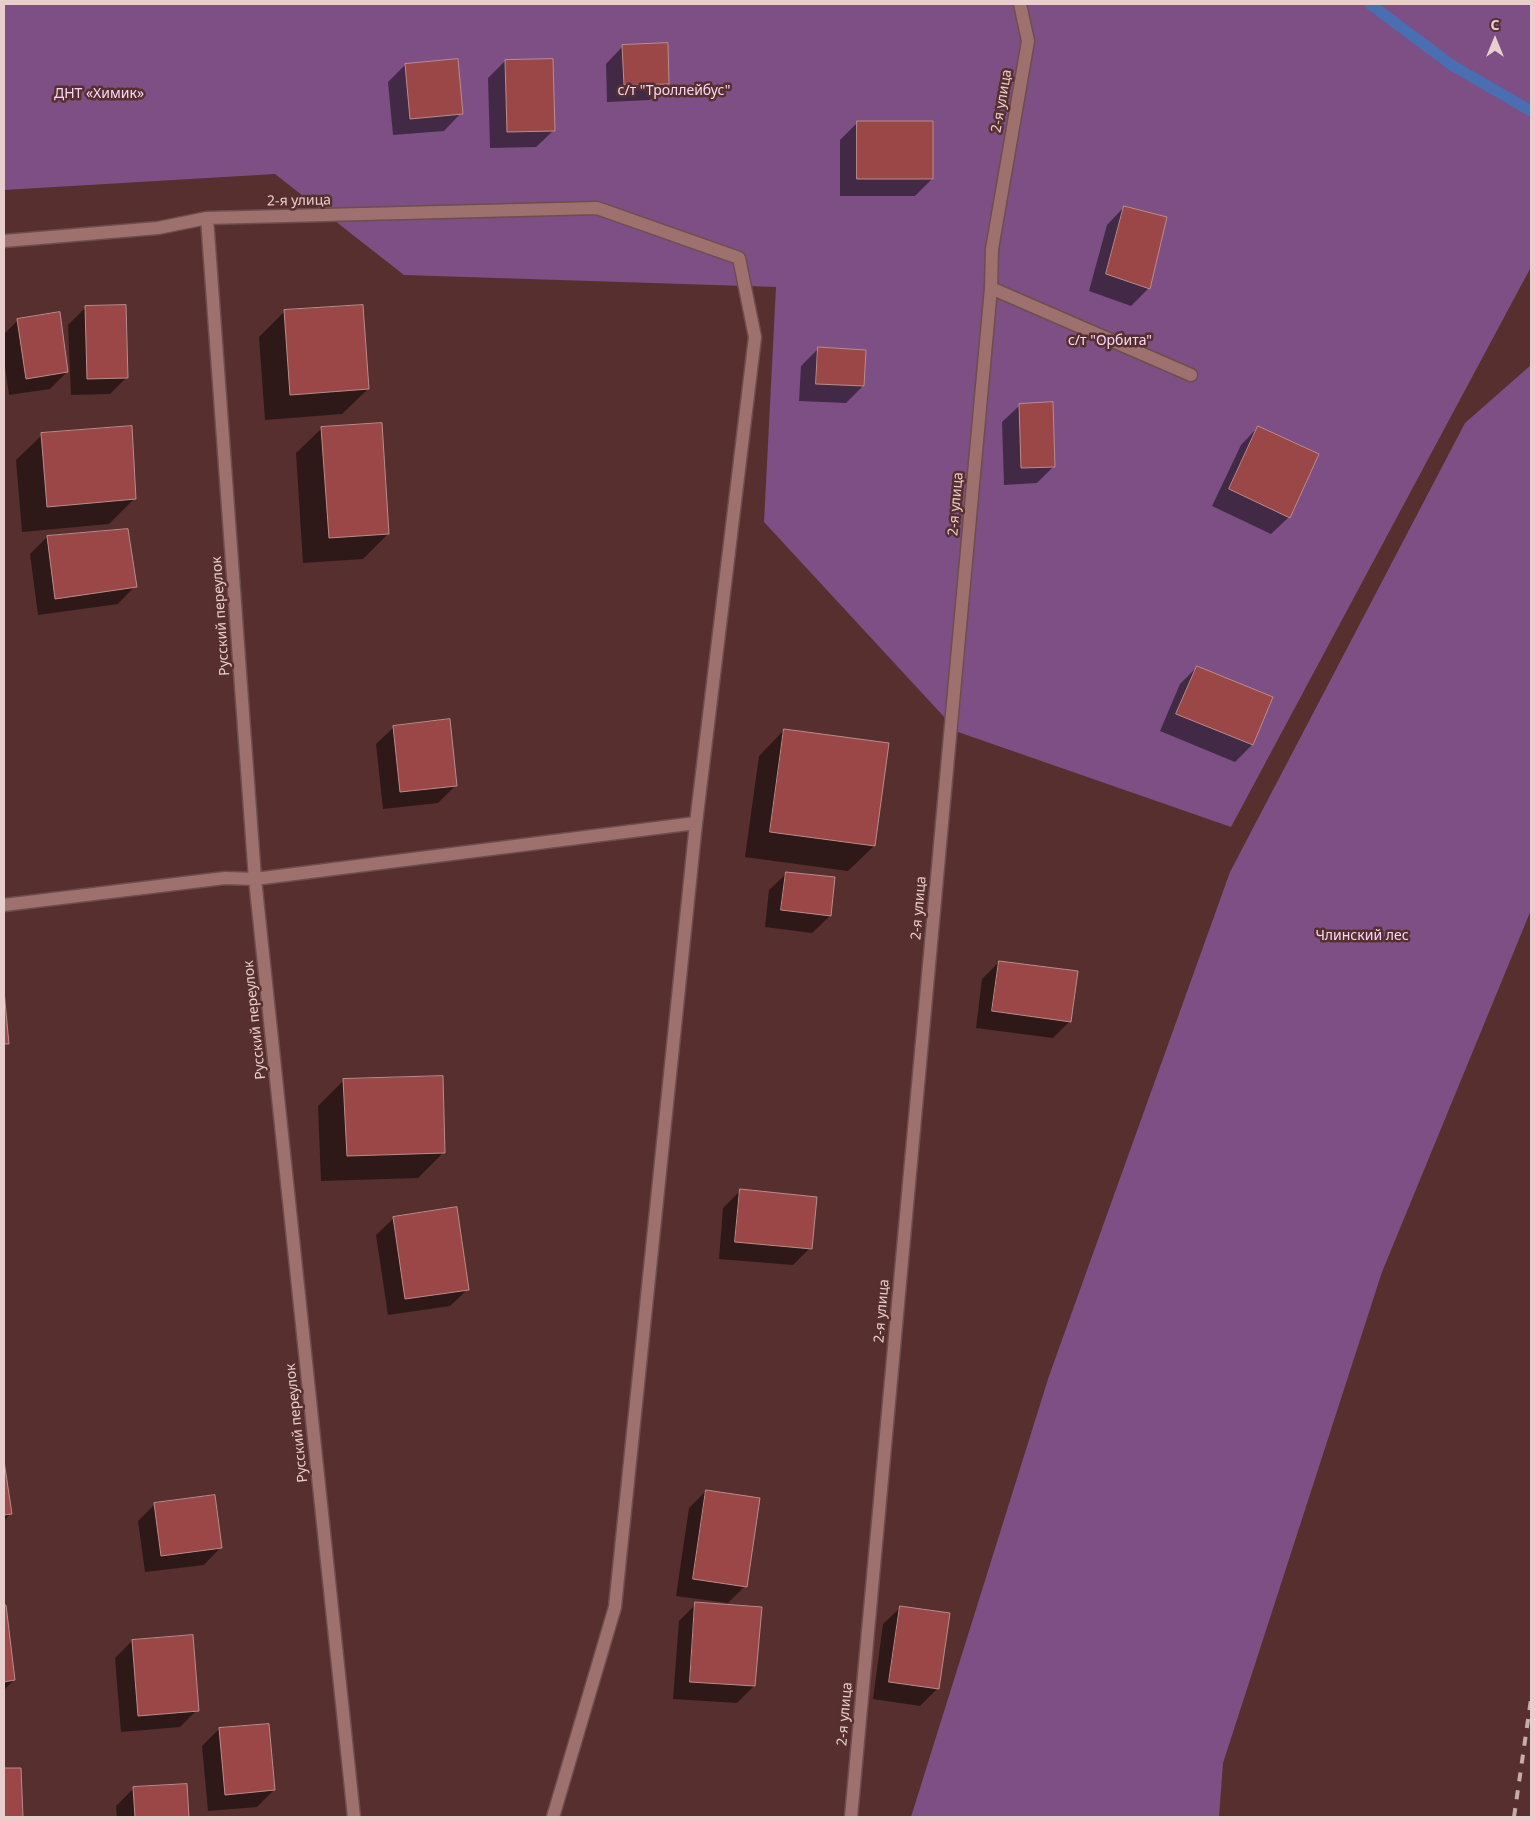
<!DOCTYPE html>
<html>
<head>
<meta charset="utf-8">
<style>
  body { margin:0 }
  #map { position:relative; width:1535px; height:1821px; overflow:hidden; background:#572f2e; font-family:"Noto Sans",sans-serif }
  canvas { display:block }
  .frame { position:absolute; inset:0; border:5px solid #e8cfcd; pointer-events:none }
  .north { position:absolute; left:1470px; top:15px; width:50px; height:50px; -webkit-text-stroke:4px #572f2e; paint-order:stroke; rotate:0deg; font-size:14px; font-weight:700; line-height:20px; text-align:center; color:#e8cfcd }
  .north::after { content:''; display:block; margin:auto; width:18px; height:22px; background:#e8cfcd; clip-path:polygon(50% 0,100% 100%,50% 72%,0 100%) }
</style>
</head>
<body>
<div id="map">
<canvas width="1535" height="1821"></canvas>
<div class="frame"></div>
<div class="north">С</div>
</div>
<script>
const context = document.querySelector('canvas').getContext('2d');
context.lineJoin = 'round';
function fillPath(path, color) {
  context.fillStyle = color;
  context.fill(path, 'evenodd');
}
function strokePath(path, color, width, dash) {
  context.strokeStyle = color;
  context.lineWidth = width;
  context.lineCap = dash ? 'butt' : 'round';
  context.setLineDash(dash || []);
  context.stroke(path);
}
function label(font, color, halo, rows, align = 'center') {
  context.font = font + ' "Noto Sans",sans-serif';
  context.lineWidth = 5;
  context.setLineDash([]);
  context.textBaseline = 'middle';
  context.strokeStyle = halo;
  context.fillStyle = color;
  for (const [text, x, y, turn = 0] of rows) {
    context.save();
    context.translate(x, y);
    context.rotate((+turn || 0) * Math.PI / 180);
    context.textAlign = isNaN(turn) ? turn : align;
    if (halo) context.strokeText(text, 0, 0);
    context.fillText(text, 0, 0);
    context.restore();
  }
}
const green = new Path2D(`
  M4 4H1531V267L1231 827 958 732 764 522 776 287 404 275 275 174 4 190Z
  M1531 365V910L1382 1272 1223 1763 1219 1817H911L1049 1376 1230 872 1465 423Z`);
const shadow = new Path2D(`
  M623 46 668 83 650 100 607 102 606 64Z
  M505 61 554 130 536 147 490 148 488 78Z
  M405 65 461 113 444 131 393 135 388 82Z
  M857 123 932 179 915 196H840V140Z
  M1124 207 1149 288 1131 306 1089 291 1107 225Z
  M85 308 127 377 110 394 71 395 68 325Z
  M285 311 368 389 342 414 265 420 259 337Z
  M18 320 67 372 50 389 9 395 4 359V334Z
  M818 349 863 386 846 403 799 401 801 366Z
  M1020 405 1054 466 1037 483 1004 485 1002 422Z
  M1258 427 1289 517 1271 534 1212 506 1241 445Z
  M322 428 388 534 363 559 303 563 296 453Z
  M42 435 135 498 109 524 22 532 16 460Z
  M47 537 135 586 118 604 38 615 30 554Z
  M1197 667 1271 698 1252 745 1235 762 1160 731 1180 684Z
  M394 727 455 786 438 803 383 809 376 744Z
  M784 730 874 846 848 871 745 857 759 756Z
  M787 873 830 916 812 933 765 927 769 890Z
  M999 962 1070 1021 1053 1038 976 1028 982 979Z
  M4 1005 7 1043 4 1047Z
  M344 1080 444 1152 418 1178 321 1181 318 1106Z
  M740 1191 810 1248 793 1265 719 1259 723 1208Z
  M394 1218 468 1289 450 1306 388 1315 376 1235Z
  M4 1470 10 1514 4 1521Z
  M706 1491 745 1586 728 1603 676 1596 689 1508Z
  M155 1504 221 1547 204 1565 145 1572 138 1521Z
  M696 1604 754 1686 737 1703 673 1699 679 1621Z
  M4 1606 14 1680 4 1690Z
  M901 1607 938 1688 920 1706 873 1699 883 1624Z
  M132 1641 197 1710 180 1727 121 1732 115 1658Z
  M219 1729 274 1790 257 1807 208 1811 202 1746Z
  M20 1769 22 1817H4V1770Z
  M186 1786 188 1817H117L116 1806 133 1789Z`);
const stream = new Path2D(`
  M1370 4 1453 66 1531 111`);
const building = new Path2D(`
  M668 43 669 84 624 85 622 45Z
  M458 59 463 114 410 119 405 64Z
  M553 59 555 131 507 132 505 60Z
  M857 121H933V179H857Z
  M1124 206 1167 217 1150 289 1106 274Z
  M126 305 128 378 87 379 85 306Z
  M363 305 369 389 290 395 284 310Z
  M60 312 68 372 26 379 17 319Z
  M818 347 866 350 864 386 816 384Z
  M1053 402 1055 467 1021 468 1019 404Z
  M382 423 389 534 329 538 321 427Z
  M132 426 136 499 47 507 41 433Z
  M1258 426 1319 454 1290 518 1229 489Z
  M128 529 137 587 55 599 47 536Z
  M1197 666 1273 697 1253 745 1176 714Z
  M450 719 457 786 400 792 393 726Z
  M784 729 889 743 875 846 770 832Z
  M786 872 835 877 831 916 781 910Z
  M999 961 1078 971 1071 1022 992 1011Z
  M4 991 9 1044H4Z
  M443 1076 445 1153 347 1156 343 1079Z
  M740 1189 817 1197 812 1249 735 1242Z
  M457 1207 469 1290 405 1299 393 1217Z
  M4 1461 12 1514 4 1515Z
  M706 1490 760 1498 747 1587 693 1579Z
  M215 1495 222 1548 161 1556 154 1503Z
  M695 1602 762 1607 755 1686 690 1682Z
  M4 1605H6L15 1680 4 1682Z
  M900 1606 950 1613 939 1689 889 1682Z
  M193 1635 199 1711 138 1716 132 1640Z
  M269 1724 275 1790 225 1795 219 1728Z
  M4 1768H21L23 1817H4Z
  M187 1784 189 1817H135L133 1787Z`);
const service = new Path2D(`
  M991 288 1191 375`);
const minor = new Path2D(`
  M207 218 255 879 354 1817
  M4 241 158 228 207 218 597 208 739 258 755 337 696 823 615 1607 553 1817
  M4 905 225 878 255 879 696 823
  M851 1817 991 288 992 249 1028 41 1020 4`);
const rail = new Path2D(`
  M1514 1817 1531 1699`);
const parkNames = [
  ["с/т \"Троллейбус\"",674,91],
  ["ДНТ «Химик»",99,94],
  ["с/т \"Орбита\"",1110,341],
  ["Члинский лес",1362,936]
];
const streetNames = [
  ["2-я улица",1002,101,-80],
  ["2-я улица",299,201,-1],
  ["2-я улица",956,504,-85],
  ["Русский переулок",221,616,-94],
  ["2-я улица",919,908,-85],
  ["Русский переулок",255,1020,-96],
  ["2-я улица",882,1311,-85],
  ["Русский переулок",297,1423,-96],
  ["2-я улица",845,1714,-85]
];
fillPath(green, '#7d4f85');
fillPath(shadow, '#0007');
strokePath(stream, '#4a6eb2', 11);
fillPath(building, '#9b4747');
strokePath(building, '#bb8c8a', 1);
strokePath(service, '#6e4e4d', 15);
strokePath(minor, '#6e4e4d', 15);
strokePath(service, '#9e716f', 12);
strokePath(minor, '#9e716f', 12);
strokePath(rail, '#c8acaa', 4, [9, 9]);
label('14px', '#f7d8fb', '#572f2e', parkNames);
label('14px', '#e8cfcd', '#572f2e', streetNames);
</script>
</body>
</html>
